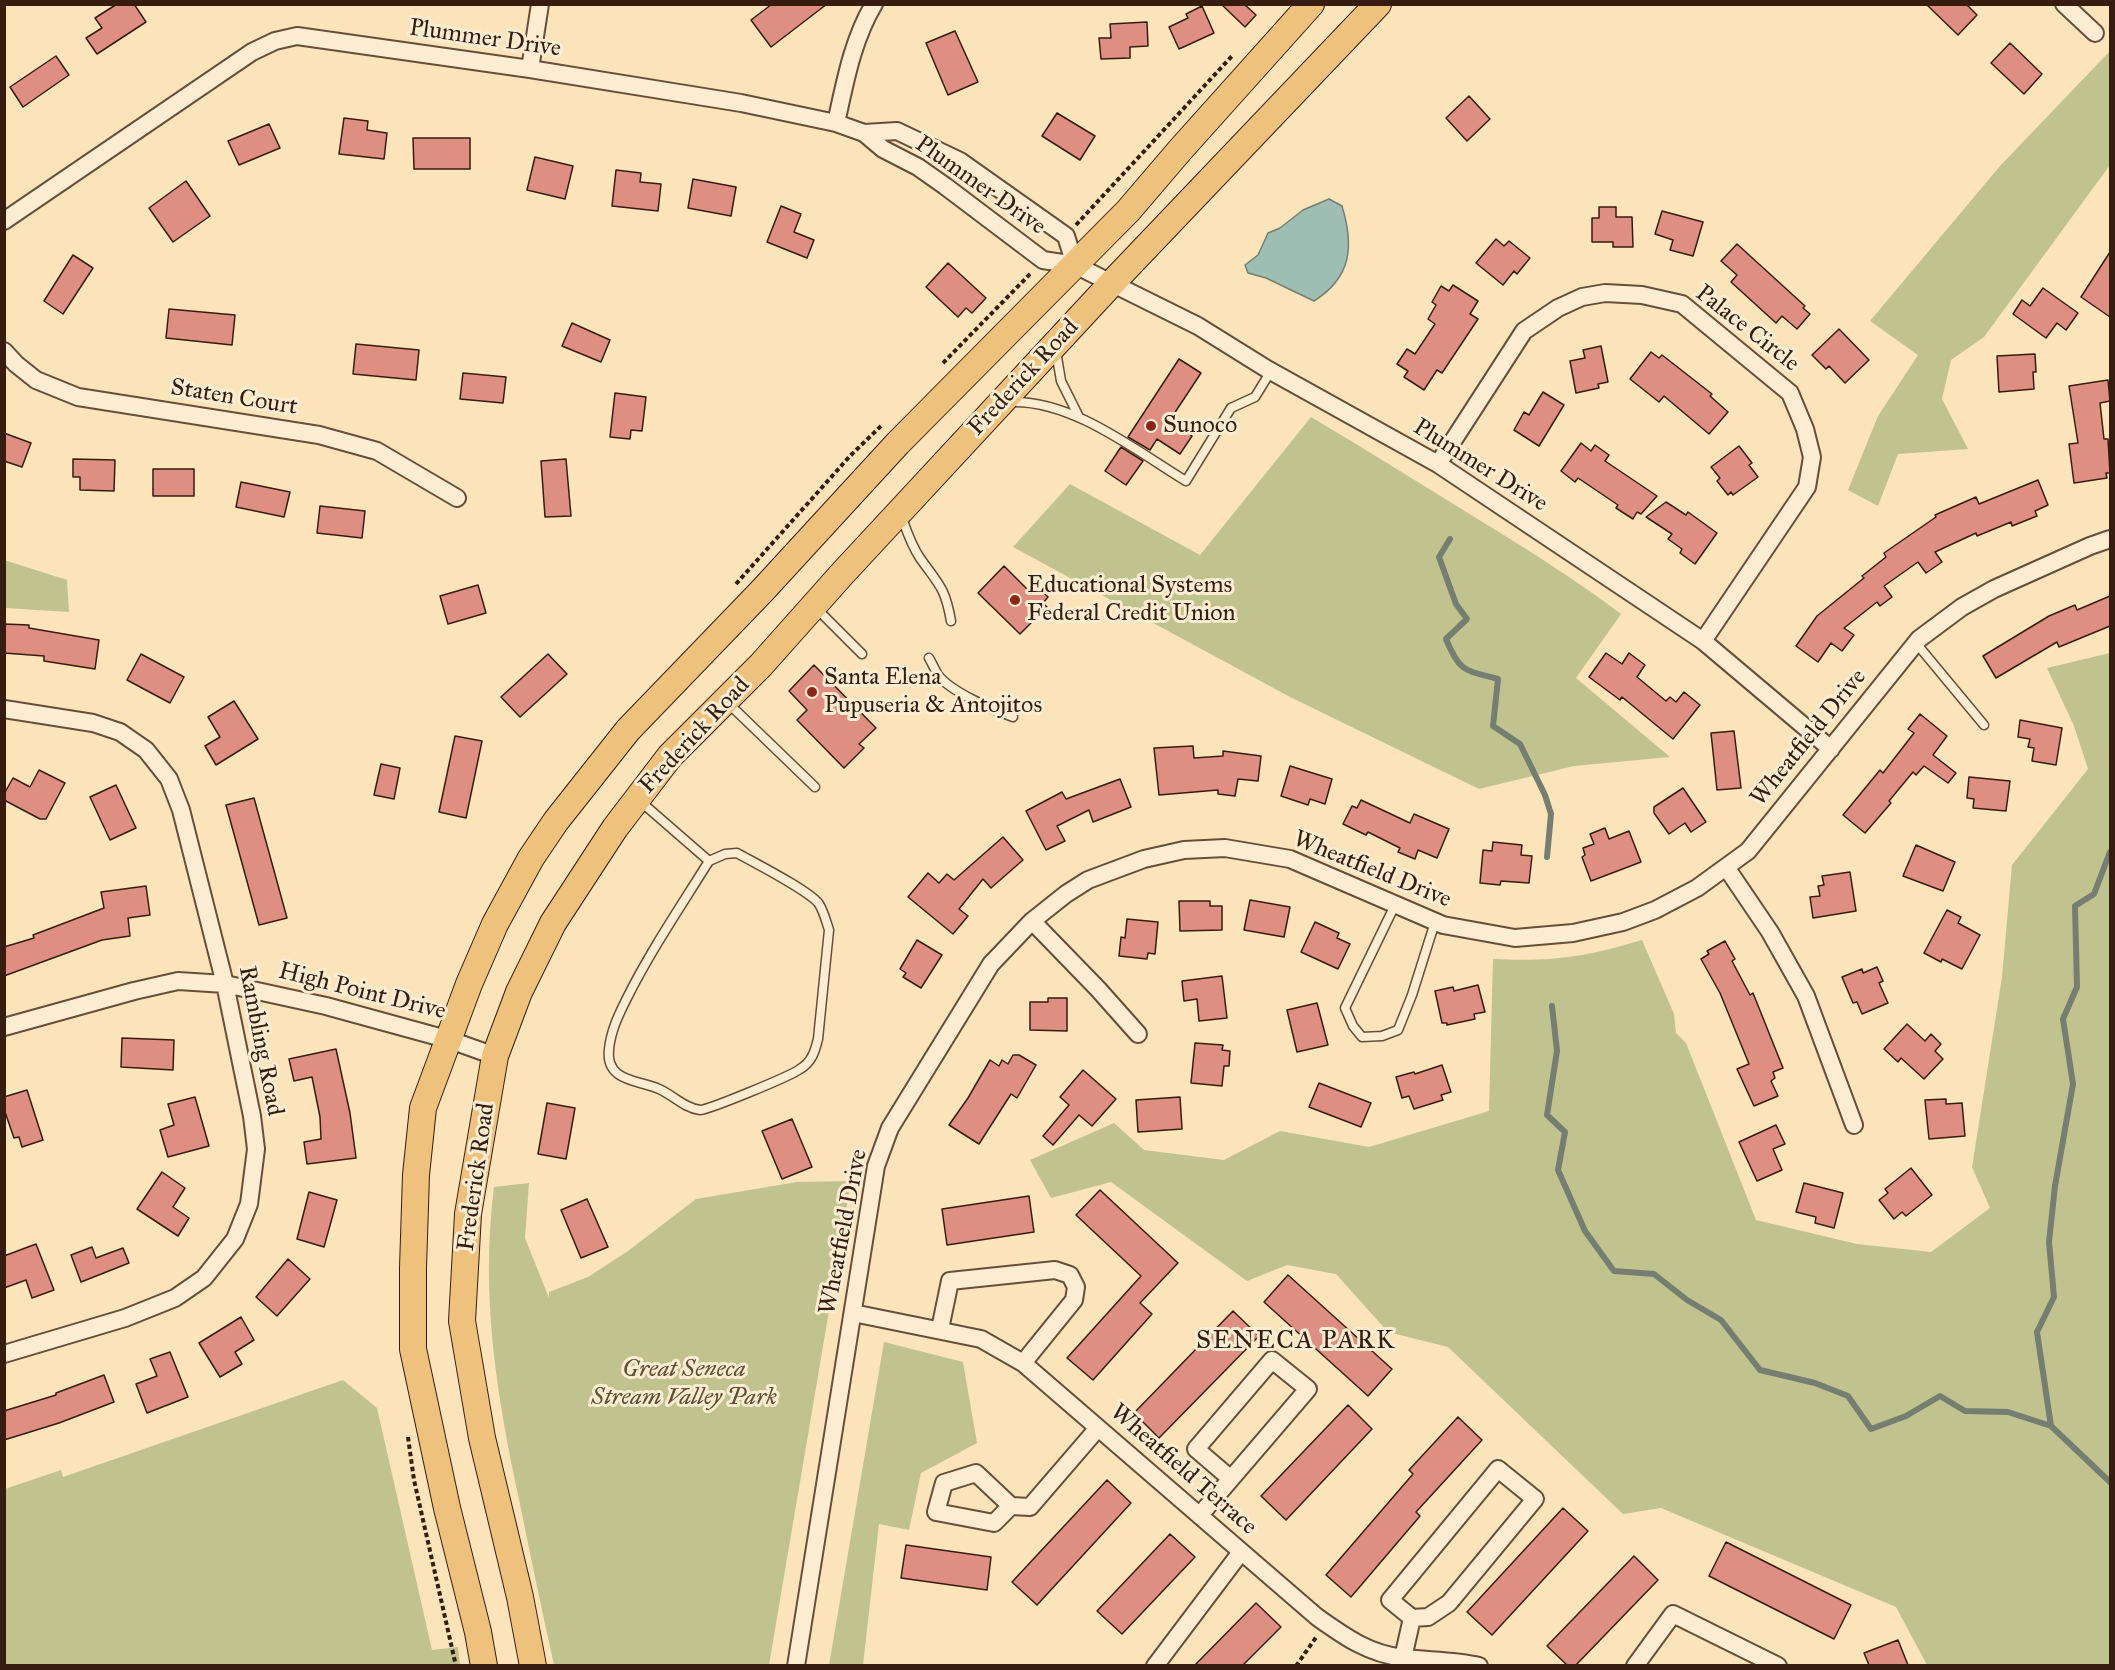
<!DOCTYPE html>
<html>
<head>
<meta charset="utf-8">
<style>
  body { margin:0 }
  #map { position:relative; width:2115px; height:1670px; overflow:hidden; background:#fbe3ba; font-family:"IM FELL Great Primer",serif }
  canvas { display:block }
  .frame { position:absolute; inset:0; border:6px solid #361d0f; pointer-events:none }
</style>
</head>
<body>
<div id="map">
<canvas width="2115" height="1670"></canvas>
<div class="frame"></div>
</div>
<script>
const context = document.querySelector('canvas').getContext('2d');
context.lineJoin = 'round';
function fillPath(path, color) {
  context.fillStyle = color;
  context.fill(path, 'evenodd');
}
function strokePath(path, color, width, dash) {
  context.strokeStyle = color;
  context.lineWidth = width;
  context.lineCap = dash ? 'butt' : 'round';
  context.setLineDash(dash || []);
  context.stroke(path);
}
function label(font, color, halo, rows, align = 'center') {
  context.font = font + ' "IM FELL Great Primer",serif';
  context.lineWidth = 6;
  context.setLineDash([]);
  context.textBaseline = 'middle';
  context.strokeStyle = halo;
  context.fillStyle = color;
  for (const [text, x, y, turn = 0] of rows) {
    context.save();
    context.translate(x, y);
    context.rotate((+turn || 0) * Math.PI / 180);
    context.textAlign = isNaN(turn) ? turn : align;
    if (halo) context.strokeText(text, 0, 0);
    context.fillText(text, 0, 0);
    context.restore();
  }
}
const green = new Path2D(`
  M2110 51V165L1984 337 1951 360 1942 399 1968 449 1898 454 1878 506 1848 490 1878 416 1918 355 1870 321 2000 166Z
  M1311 417C1367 450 1421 484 1476 518 1525 548 1575 579 1621 614L1576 678 1670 757 1574 766 1479 789 1290 697 1013 547 1070 484 1200 555Z
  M4 560 67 580 69 612 5 608Z
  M2110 653V1665H1927L1896 1607 1661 1508 1623 1514 1448 1347 1388 1332 1336 1274 1287 1265 1247 1281 1111 1182 1051 1198 1030 1160 1114 1123 1144 1150 1224 1160 1280 1131 1369 1147 1489 1111 1493 959C1551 962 1586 957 1642 940L1674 1014 1676 1033 1686 1043 1756 1220 1857 1244 1931 1252 1990 1208 1972 1167 2002 977 2012 865 2088 769 2074 726 2047 668Z
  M851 1181 769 1665H554C542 1612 531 1558 520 1504 497 1397 480 1297 494 1187L529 1183 525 1238 549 1298V1292L588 1277 628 1251 696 1199 797 1182Z
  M884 1342 963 1362 977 1443 921 1473 909 1530 879 1524 863 1665H829Z
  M343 1380 377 1408 432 1650 458 1647 460 1665H5V1489L61 1470 63 1477Z`);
const water = new Path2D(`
  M1329 199 1342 206C1354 246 1352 277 1314 301L1266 278 1248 273 1245 265 1258 255 1268 233 1280 228 1303 210Z`);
const stream = new Path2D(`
  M1450 539 1439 557 1456 604 1467 619 1446 639C1460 673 1465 670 1498 679L1493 726 1520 744 1545 795 1551 814 1547 857
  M2110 852 2094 894 2075 906 2077 987 2063 1019 2073 1084 2055 1186 2049 1242 2054 1297 2037 1332 2051 1426 2110 1482
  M1552 1006 1557 1051 1547 1115 1565 1132 1558 1170 1585 1231 1614 1271 1654 1274 1687 1300 1721 1320 1760 1370 1815 1383 1848 1396 1871 1429 1906 1416 1940 1396 1965 1411 2008 1412 2051 1426`);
const building = new Path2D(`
  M117 4H134L146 22 97 54 86 38 102 28 95 18Z
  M772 4H827L771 47 751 20Z
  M1221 4H1244L1256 15 1245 27Z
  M1926 4H1966L1977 15 1958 35Z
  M1202 6 1214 33 1179 49 1169 27 1188 18 1186 14Z
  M1147 22 1148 46 1130 47V58L1101 59 1099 38H1111L1110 24Z
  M955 31 978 82 948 95 926 43Z
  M2010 43 2042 74 2024 94 1991 63Z
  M56 56 69 75 23 107 10 87Z
  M1469 96 1490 119 1467 141 1446 118Z
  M1057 113 1095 136 1080 160 1042 136Z
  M344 118 368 121 367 130 387 133 384 159 339 154Z
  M269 124 280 148 239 165 228 141Z
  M413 138H470V169H414Z
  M535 157 573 166 565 199 527 190Z
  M616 170 641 173 640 182 661 184 658 211 612 206Z
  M693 179 736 187 731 216 688 208Z
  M186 181 210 216 173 242 149 208Z
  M781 206 801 214 794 232 814 240 807 258 767 242Z
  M1599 207H1616V217H1632L1633 247H1613V242H1592V218H1599Z
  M1662 211 1703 222 1693 256 1670 250 1673 240 1655 234Z
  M1496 239 1504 246 1509 241 1530 258 1517 274 1514 271 1503 285 1476 263Z
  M1737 244 1805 306 1803 308 1810 314 1797 329 1782 316 1776 323 1731 282 1737 275 1721 261Z
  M2110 252V317L2081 297Z
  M73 255 93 268 63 314 44 301Z
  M948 263 986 298 972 313 966 308 958 317 926 287Z
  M1453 285 1478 301 1470 314 1478 319 1442 373 1437 370 1424 390 1404 377 1408 371 1397 364 1407 349 1415 354 1435 324 1428 319 1436 305 1432 302 1441 286 1449 291Z
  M2043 288 2078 313 2066 330 2057 323 2046 338 2013 314 2022 300 2030 306Z
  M169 309 235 315 232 345 166 338Z
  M572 323 610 340 601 362 562 346Z
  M1839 329 1869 360 1845 383 1829 366 1826 369 1812 355Z
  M356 344 419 350 416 380 353 374Z
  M1601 346 1608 382 1598 384 1599 388 1576 393 1570 361 1585 358 1583 350Z
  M1651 352 1659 358 1662 355 1712 394 1710 396 1728 412 1709 434 1664 396 1659 402 1630 379Z
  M2035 354 2036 372H2033L2034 389 1999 392 1997 356Z
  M1179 359 1201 373 1170 420 1192 436 1180 454 1157 439 1150 450 1128 437Z
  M463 373 506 377 503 403 460 399Z
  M2108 380 2110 401 2100 403 2104 439H2108L2110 473H2106L2107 478 2074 483 2069 444 2078 443 2069 386Z
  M1543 392 1564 405 1539 446 1514 430 1524 412 1529 415Z
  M615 393 646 397 642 431 631 430 630 439 610 437Z
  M4 433 31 443 22 467 4 461Z
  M1581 443 1591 451 1595 445 1609 455 1605 461 1657 496 1641 514 1637 512 1633 519 1616 508 1618 505 1578 478 1575 482 1561 471Z
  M1739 446 1752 463 1749 465 1758 477 1733 495 1731 492 1728 495 1717 481 1720 478 1711 467Z
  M1121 447 1143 461 1126 485 1105 471Z
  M73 459 115 460 114 491 80 490V477H73Z
  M566 459 571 516 545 517 541 461Z
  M153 469H194V496H153Z
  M2038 480 2048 505 2035 511 2037 516 2012 526 2011 522 1977 536 1976 533 1935 552 1942 562 1926 573 1918 562 1884 586 1892 597 1880 606 1877 602 1844 628 1854 635 1842 651 1831 643 1818 662 1796 646 1817 616 1864 578 1862 576 1886 557 1884 553 1936 517 1935 515 1976 497 1979 504Z
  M241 482 290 492 284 517 236 507Z
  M1666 502 1686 515 1688 512 1717 533 1695 564 1680 553 1682 549 1668 539 1672 534 1646 517Z
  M320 506 365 511 362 538 317 533Z
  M1004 566 1029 591 1036 585 1048 597 1043 603 1047 607 1020 634 978 593Z
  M478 585 486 613 448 624 440 596Z
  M2110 596V626L2059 647 2057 642 1996 678 1983 656 2049 616 2075 605 2077 610Z
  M4 624 29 625V628L99 640 95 669 44 661V656L4 653Z
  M1606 653 1622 664 1629 653 1645 665 1637 677 1666 701 1670 697 1676 702 1684 692 1700 705 1673 739 1622 697 1620 700 1589 677Z
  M141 654 184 677 170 703 127 680Z
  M548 654 567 674 520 717 501 697Z
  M814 665 876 728 859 744 864 748 844 768 797 720 807 710 789 691Z
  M234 701 258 739 216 765 205 746 220 737 208 717Z
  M1920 714 1947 736 1933 755 1956 773 1948 783 1924 766 1916 775 1913 772 1889 801 1891 803 1865 833 1843 815 1880 770 1883 773 1914 733 1908 729Z
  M2020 720 2062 728 2056 765 2032 761 2034 748 2028 747 2030 739 2018 737Z
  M1734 731 1741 788 1717 790 1711 733Z
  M455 736 482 741 466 818 439 812Z
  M1193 746 1194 758 1223 756V751L1261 756 1258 781 1238 779 1235 796 1218 794V790L1159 795 1154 748Z
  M381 764 400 768 394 799 374 795Z
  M1290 766 1332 779 1325 804 1310 799 1308 805 1281 796Z
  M39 770 65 783 46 819H40L4 800V794L13 778 30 787Z
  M1969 777 2010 781 2006 811 1973 808 1974 799 1967 798Z
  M1120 779 1131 807 1093 822 1089 810 1057 826 1065 841 1046 850 1026 811 1062 792 1066 799Z
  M116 785 136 828 110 840 90 797Z
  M1683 788 1706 822 1691 832 1685 823 1669 834 1654 813V807Z
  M254 798 287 918 259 925 226 805Z
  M1361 800 1410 823 1414 814 1449 829 1437 858 1418 850 1415 859 1398 852 1400 848 1368 832 1366 835 1343 824 1352 806 1357 808Z
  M1605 828 1609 839 1629 831 1641 862 1591 881 1582 857 1585 855 1583 848 1594 844 1590 834Z
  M1003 837 1023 860 991 888 983 879 959 909 968 916 953 934 908 897 928 873 939 883 947 874 954 880Z
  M1493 842 1522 845 1521 855 1532 856 1529 883 1501 881 1500 885 1480 883 1483 850 1492 851Z
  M1916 845 1955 862 1943 891 1903 876Z
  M1850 872 1856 911 1813 918 1810 897 1820 896 1818 886 1824 885 1822 876Z
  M146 886 150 915 128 918 130 936 102 940 4 976V947L34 938 33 935 104 908 101 892Z
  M1250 900 1290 907 1284 937 1244 930Z
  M1179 901H1210V906H1222V930L1180 931Z
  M1947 910 1961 917 1958 923 1980 935 1962 969 1942 959 1941 962 1924 953Z
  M1127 919 1158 922 1155 954 1148 953 1147 959 1119 956 1121 937 1125 938Z
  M1315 922 1339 933 1337 938 1350 944 1338 969 1301 952Z
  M917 940 942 955 921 988 903 977 906 973 900 969Z
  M1725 941 1735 959 1732 961 1750 995 1753 993 1783 1068 1773 1072 1775 1078 1771 1081 1778 1096 1754 1106 1737 1069 1749 1064 1720 993 1701 959 1709 954 1707 951Z
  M1877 967 1883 981 1879 983 1888 1003 1862 1014 1857 1002 1853 1003 1842 977 1862 969 1863 973Z
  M1222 976 1227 1018 1199 1021 1197 999 1184 1001 1182 981Z
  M1478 985 1485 1012 1474 1014 1475 1019 1447 1025V1023H1442L1435 991 1453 987 1454 991Z
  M1048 998H1067V1031L1030 1030V1002H1048Z
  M1317 1003 1328 1045 1297 1052 1287 1010Z
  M1907 1024 1925 1041 1931 1034 1941 1044 1935 1051 1943 1059 1924 1079 1901 1058 1898 1062 1884 1049Z
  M122 1038 174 1040 173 1070 121 1067Z
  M1195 1043 1223 1045 1222 1050 1230 1051 1229 1066H1224L1222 1086 1191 1083Z
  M336 1049 350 1113 356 1158 307 1164 304 1142 321 1139 320 1117 312 1077 294 1081 289 1059Z
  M1013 1055H1019L1036 1065 1017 1098 1011 1094 979 1144 949 1125 968 1098 990 1060 999 1066 1002 1060 1008 1064Z
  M1442 1065 1451 1092 1441 1095 1443 1100 1414 1109 1409 1096 1402 1098 1396 1077 1414 1072 1415 1074Z
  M1083 1070 1116 1099 1092 1126 1079 1115 1053 1145 1043 1136 1069 1105 1060 1097Z
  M1319 1083 1371 1103 1361 1127 1309 1107Z
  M27 1090 43 1140 22 1147 19 1137 14 1138 4 1109V1097Z
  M195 1097 209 1146 168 1157 160 1130 174 1125 168 1104Z
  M1180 1097 1182 1129 1138 1132 1136 1100Z
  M1946 1099V1104L1962 1103 1965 1136 1929 1139 1925 1100Z
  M547 1103 575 1108 566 1159 538 1154Z
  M792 1119 812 1167 782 1179 762 1131Z
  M1776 1125 1785 1144 1773 1149 1782 1170 1757 1181 1739 1142Z
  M1911 1168 1932 1195 1906 1216 1902 1212 1894 1219 1879 1200 1888 1193 1885 1189Z
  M162 1172 185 1188 173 1207 189 1218 178 1236 137 1209Z
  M1804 1183 1843 1193 1834 1228 1815 1223 1816 1217 1796 1212Z
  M1100 1190 1178 1263 1140 1303 1152 1314 1093 1380 1067 1358 1141 1276 1076 1215Z
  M309 1192 337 1200 324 1247 297 1239Z
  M1029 1196 1034 1232 947 1245 942 1209Z
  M587 1199 608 1247 581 1258 561 1210Z
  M36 1244 54 1290 32 1298 26 1280 4 1288V1256Z
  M92 1247 96 1258 123 1248 129 1263 81 1282 71 1255Z
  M288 1259 310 1279 277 1316 256 1297Z
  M1288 1275 1392 1369 1368 1396 1264 1302Z
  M1233 1311 1259 1336 1159 1438 1134 1413Z
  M241 1317 254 1340 235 1352 242 1364 220 1377 199 1343Z
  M170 1352 188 1397 147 1413 136 1384 157 1376 150 1359Z
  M104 1375 114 1402 59 1423 4 1440V1411L56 1395V1393Z
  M1348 1405 1372 1429 1286 1520 1261 1496Z
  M1458 1417 1482 1440 1416 1512 1420 1516 1351 1597 1326 1575 1413 1474 1409 1470Z
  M1107 1480 1131 1503 1037 1605 1012 1582Z
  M1563 1508 1588 1531 1492 1635 1467 1612Z
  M1170 1534 1195 1557 1122 1634 1097 1611Z
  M1726 1542 1851 1605 1834 1639 1709 1576Z
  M906 1545 991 1557 987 1590 901 1578Z
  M1634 1556 1658 1580 1576 1665H1567L1547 1646Z
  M1256 1603 1281 1627 1243 1665H1195Z
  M1898 1640 1908 1665H1869L1864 1653Z`);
const path = new Path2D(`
  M1076 225 1232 56
  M943 363 1032 272
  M736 584 850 456 881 426
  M408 1437 414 1480 456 1666
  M1296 1666 1317 1636`);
const service = new Path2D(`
  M1056 351 1061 381 1079 417
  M1010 402C1071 399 1135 450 1186 481L1231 408 1255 397 1271 371
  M901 515C906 529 911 545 920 558 939 585 945 587 951 621
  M816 608 862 654
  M1916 643 1984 725
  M929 658C932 663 935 670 938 675 951 692 993 710 1013 717
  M728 703 815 787
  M640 801 709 861
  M737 853C753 862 810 891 819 904 824 912 826 921 829 930L818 1039C815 1051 812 1062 800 1069 791 1076 708 1110 700 1110 684 1108 673 1095 659 1089 639 1080 605 1082 609 1049 611 1030 619 1014 627 998 651 950 681 906 709 861L725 854Z
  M1395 905 1345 1008 1353 1026 1362 1037 1382 1036 1398 1030 1412 995 1435 922`);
const minor = new Path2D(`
  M2064 4 2095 33
  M530 69 540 4
  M836 123C845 83 852 41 874 4
  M864 133 897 131 960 161 1066 236 1075 265
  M4 221 252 52 275 41 297 36 530 69 741 103 836 123 864 133 883 149 918 167 945 186 1043 260 1075 265 1198 326 1267 369 1438 464 1703 641 1831 749
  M4 351 16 364 36 380 78 397 319 435 377 451 457 498
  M1438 464 1524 331 1558 308 1582 297 1605 293 1642 295 1682 304 1790 393 1805 429 1812 457 1807 487 1703 641
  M4 709 93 723 120 732 146 750 169 779 181 810 225 984 252 1116 256 1149 249 1204 235 1239 204 1278 175 1298 125 1318 4 1354
  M1726 867 1770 932 1806 996 1854 1125
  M1032 921 1098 989 1138 1034
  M4 1027 134 991 178 981 225 984 326 1006 450 1040 495 1056
  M853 1313 981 1339 1023 1363 1317 1617C1345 1637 1369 1654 1404 1658 1430 1661 1454 1660 1479 1666
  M940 1329 950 1281 1055 1270 1070 1275 1076 1287 1074 1300 1023 1363
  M1011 1506 976 1473 944 1483 936 1512 994 1523 1011 1506 1030 1507 1098 1428
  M1200 1515 1308 1389 1272 1360 1196 1449 1231 1479
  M1403 1658 1412 1618 1428 1617 1449 1603 1535 1499 1498 1469 1390 1600 1412 1618
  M796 1666 876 1166 890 1128 991 964 1032 921 1066 894 1088 880 1144 859 1184 850 1225 848 1290 859 1443 925 1515 938 1573 933 1623 922 1655 910 1697 888 1748 851 1919 639 1962 607 1994 589 2090 546 2110 539
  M1155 1666 1241 1552
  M1635 1666 1673 1614 1778 1666`);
const primary = new Path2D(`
  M484 1666 478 1632 447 1508 413 1349V1268L416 1175 423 1108 469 984 495 924 531 858 556 821 628 730 762 591 898 443 1128 211 1181 149 1311 4
  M533 1666 520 1597 482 1438 462 1321 468 1214 495 1056 519 992 553 923 615 828 670 756 761 665 842 574 1112 283 1378 4`);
const markers = [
  [1151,426,6,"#8f2418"],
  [1015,600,6,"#8f2418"],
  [812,692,6,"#8f2418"]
];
const streetNames = [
  ["Plummer Drive",485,39,8],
  ["Plummer Drive",980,186,35],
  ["Palace Circle",1747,329,38],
  ["Frederick Road",1024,378,-47],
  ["Staten Court",234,398,9],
  ["Plummer Drive",1480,466,32],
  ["Frederick Road",695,736,-47],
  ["Wheatfield Drive",1809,738,-51],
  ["Wheatfield Drive",1372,870,22],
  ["High Point Drive",362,992,14],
  ["Rambling Road",260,1041,79],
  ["Frederick Road",477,1177,-82],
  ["Wheatfield Drive",844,1232,-79],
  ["Wheatfield Terrace",1183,1470,41]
];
const poiNames = [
  ["Sunoco",1163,426],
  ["Educational Systems",1027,586],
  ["Federal Credit Union",1027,614],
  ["Santa Elena",824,678],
  ["Pupuseria & Antojitos",824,706]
];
const parkNames = [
  ["Great Seneca",684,1370],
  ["Stream Valley Park",684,1398]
];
const neighbourhoodNames = [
  ["SENECA PARK",1296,1342]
];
fillPath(green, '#c1c38e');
fillPath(water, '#9fbeb3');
strokePath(water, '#757e71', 1.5);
strokePath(stream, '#757e71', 6);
fillPath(building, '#de8f81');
strokePath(building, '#361d0f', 1.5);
strokePath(service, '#674e3a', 11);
strokePath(minor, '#674e3a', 20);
strokePath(primary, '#361d0f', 28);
strokePath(path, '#361d0f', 4, [4.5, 3]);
strokePath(service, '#fcedd2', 8);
strokePath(minor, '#fcedd2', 16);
strokePath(primary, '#eec27d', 26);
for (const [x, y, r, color] of markers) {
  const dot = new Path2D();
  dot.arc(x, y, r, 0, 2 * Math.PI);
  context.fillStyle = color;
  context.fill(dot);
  strokePath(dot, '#fcedd2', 2);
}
label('24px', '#361d0f', '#fcedd2', streetNames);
label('24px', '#361d0f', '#fcedd2', poiNames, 'left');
label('italic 24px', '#604f35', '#fcedd2', parkNames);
context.letterSpacing = '1.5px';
label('26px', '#361d0f', '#fcedd2', neighbourhoodNames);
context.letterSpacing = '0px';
</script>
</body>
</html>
